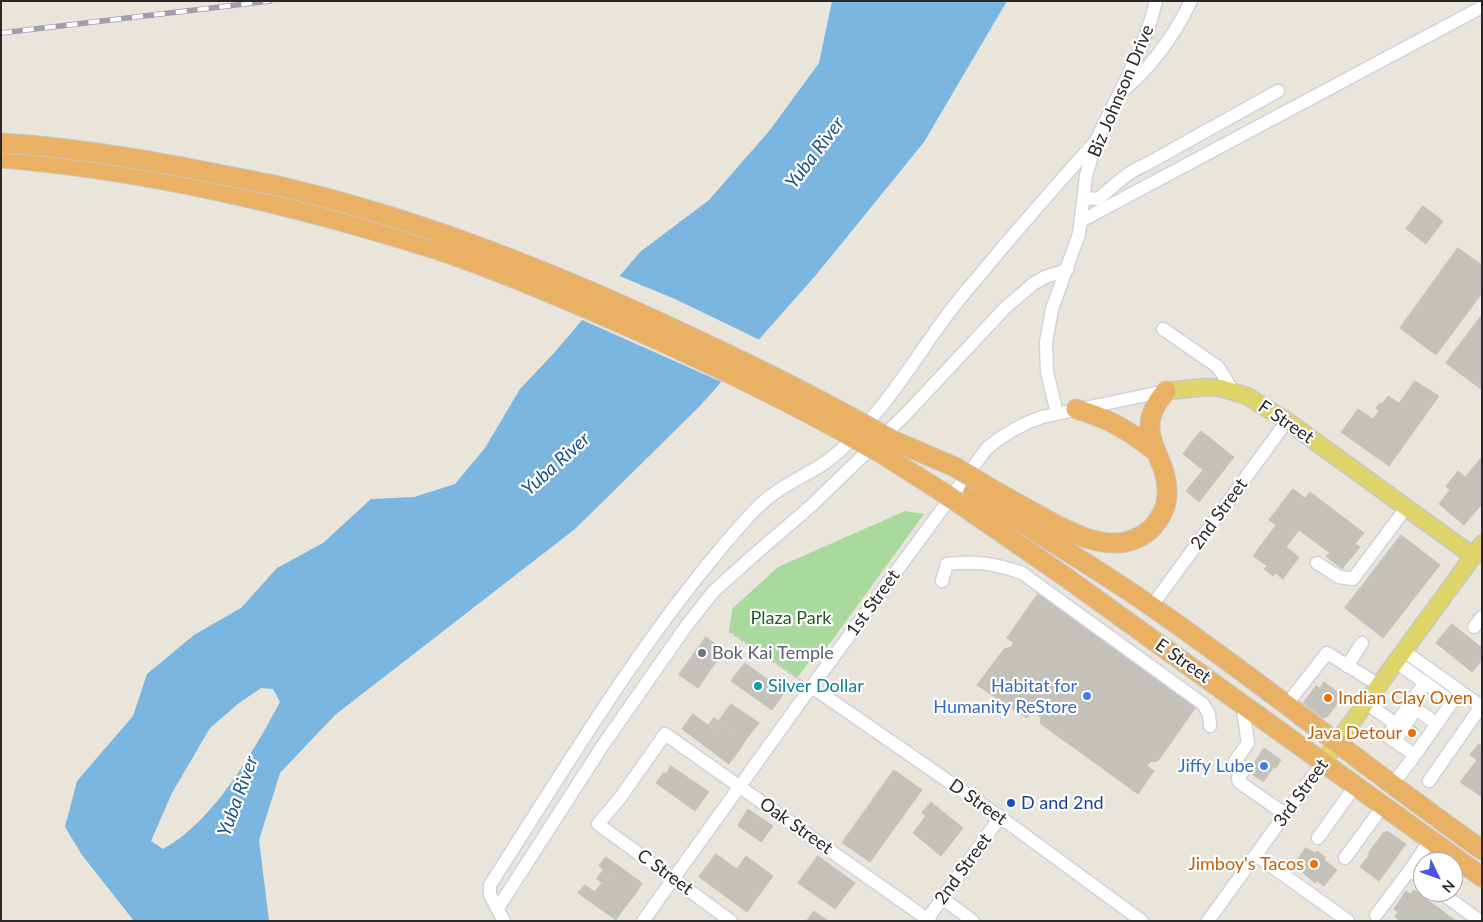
<!DOCTYPE html>
<html>
<head>
<meta charset="utf-8">
<style>
  body { margin:0 }
  #map { position:relative; width:1483px; height:922px; overflow:hidden; background:#e9e5db; font-family:Lato,sans-serif }
  canvas { display:block }
  .frame { position:absolute; inset:0; border:2px solid #282828; pointer-events:none }
  .north { position:absolute; left:1413px; top:852px; width:50px; height:50px; box-sizing:border-box; background:#fff; border:1px solid #a9a9a9; border-radius:50%; rotate:132deg; font-size:14px; font-weight:700; line-height:20px; text-align:center; color:#282828 }
  .north::after { content:''; display:block; margin:auto; width:18px; height:22px; background:#4d54e4; clip-path:polygon(50% 0,100% 100%,50% 72%,0 100%) }
</style>
</head>
<body>
<div id="map">
<canvas width="1483" height="922"></canvas>
<div class="frame"></div>
<div class="north">N</div>
</div>
<script>
const context = document.querySelector('canvas').getContext('2d');
context.lineJoin = 'round';
function fillPath(path, color) {
  context.fillStyle = color;
  context.fill(path, 'evenodd');
}
function strokePath(path, color, width, dash) {
  context.strokeStyle = color;
  context.lineWidth = width;
  context.lineCap = dash ? 'butt' : 'round';
  context.setLineDash(dash || []);
  context.stroke(path);
}
function label(font, color, halo, rows, align = 'center') {
  context.font = font + ' Lato,sans-serif';
  context.lineWidth = 4.5;
  context.setLineDash([]);
  context.textBaseline = 'middle';
  context.strokeStyle = halo;
  context.fillStyle = color;
  for (const [text, x, y, turn = 0] of rows) {
    context.save();
    context.translate(x, y);
    context.rotate((+turn || 0) * Math.PI / 180);
    context.textAlign = isNaN(turn) ? turn : align;
    if (halo) context.strokeText(text, 0, 0);
    context.fillText(text, 0, 0);
    context.restore();
  }
}
const green = new Path2D(`
  M905 511 924 514 823 653 809 662 797 678 729 631 732 609 778 567Z`);
const water = new Path2D(`
  M832 1H1007L924 142 816 275 700 406 575 529 335 715 280 773 259 840 269 921H134L82 855 65 827 77 781 133 716 147 674 194 635 241 608 277 568 323 543 371 499 414 497 455 484 485 448 520 389 554 353 640 252 709 200 770 130 819 63ZM261 688 273 689 280 702C253 752 214 821 163 849L151 841 172 793 210 728 239 703Z`);
const pier = new Path2D(`
  M617 275 675 299 762 341 724 383 580 319Z`);
const building = new Path2D(`
  M1423 206 1443 221 1426 244 1406 229Z
  M1458 248 1482 265V293L1436 355 1400 328Z
  M1482 315V390L1446 363Z
  M1415 381 1439 396 1389 466 1341 432 1358 409 1373 419 1379 411 1376 408 1380 403 1382 404 1388 396 1399 403Z
  M1201 431 1234 457 1199 502 1186 491 1203 470 1183 454Z
  M1482 457V504L1464 525 1439 504 1450 490 1446 486 1458 471 1465 477Z
  M1293 489 1305 498 1310 492 1364 533 1355 544 1360 547 1342 569 1326 556 1330 553 1299 530 1286 547 1299 557 1283 579 1275 573 1273 576 1264 569 1267 566 1253 556 1276 525 1269 520Z
  M1401 535 1440 565 1383 638 1345 608Z
  M1038 594 1196 707 1158 761 1150 762 1147 766 1154 771 1138 794 1041 724 1040 717 1032 711 1027 718 977 685 1004 649 1011 647 1014 643 1007 638Z
  M1452 624 1482 648V660L1472 672 1436 643Z
  M706 637 724 650 698 688 679 675Z
  M745 663 785 692 772 710 731 681Z
  M1324 682 1343 696 1328 716 1323 718 1303 703 1316 686 1320 688Z
  M731 704 759 723 745 741 718 722Z
  M693 714 740 749 729 764 682 729Z
  M714 718 745 741 740 749 708 726Z
  M1413 725 1418 729 1411 740 1406 736Z
  M1479 744 1482 746V797L1460 782 1477 760 1470 755Z
  M1264 748 1281 760 1276 768 1274 767 1263 782 1249 772Z
  M671 766 709 792 695 811 656 783 664 772 666 774Z
  M894 770 922 790 870 862 842 843Z
  M931 802 963 828 941 856 913 833 926 816 922 813Z
  M748 809 773 826 761 842 738 826Z
  M1387 831 1406 844 1379 881 1360 867 1370 854 1368 853 1384 832 1385 833Z
  M1306 848 1315 853 1317 851 1325 857 1324 860 1337 870 1324 886 1317 881 1315 883 1294 865Z
  M716 854 737 869 746 856 773 876 747 912 699 877Z
  M818 856 855 883 835 909 798 883Z
  M606 857 642 883 636 893 599 866Z
  M604 869 636 893 629 902 597 879Z
  M602 883 629 902 622 911 595 892Z
  M585 885 622 911 616 920 578 893Z
  M1414 890 1456 921H1401L1395 917 1398 912 1394 909 1406 891 1410 894Z
  M814 911 828 921H807Z`);
const path = new Path2D(`
  M729 631 802 681`);
const minor = new Path2D(`
  M1120 93C1150 69 1174 36 1191 1
  M1084 198 1098 199C1113 187 1127 172 1145 165L1278 91
  M1081 221 1482 7
  M1163 329 1218 367 1233 391
  M1057 413 1047 372 1046 342 1052 309 1079 234 1086 176 1096 141C1117 96 1145 49 1156 1
  M1317 563 1339 577 1353 579 1406 508
  M942 581 947 564C978 561 993 563 1022 573L1203 704 1209 714 1210 726
  M1151 607 1287 421
  M1474 627 1482 617
  M1404 651 1482 707
  M1396 662 1452 702 1415 755
  M1347 666 1362 643
  M812 687 1000 817 1142 921
  M1242 703 1248 743 1235 761 1245 769 1238 778 1239 782 1285 814
  M1366 703 1396 724 1387 736 1415 755 1392 785
  M1287 704 1327 653 1379 685
  M1396 724 1425 682
  M1395 741 1416 709 1437 724
  M1429 781 1482 705
  M1318 838 1355 786
  M1256 855 1348 921
  M1345 858 1383 806
  M1423 880 1410 870 1430 840
  M1440 892 1480 921
  M942 898 973 921
  M498 908 603 745 687 625 714 591 754 555 811 506 906 414 1005 308 1033 284 1045 277 1067 270
  M1376 915 1410 870
  M504 921 490 895V885C571 759 648 628 749 516 771 491 792 483 820 466 839 454 855 437 870 420 900 386 923 347 950 311 967 289 986 268 1003 247 1034 211 1064 176 1096 141
  M643 921 801 701 987 448C1004 434 1021 424 1042 417L1166 391
  M731 921 598 824 620 798 665 734 930 921
  M926 921 1000 817
  M1208 921 1322 763`);
const major = new Path2D(`
  M1166 391 1207 387 1221 388 1247 396 1287 421 1473 556
  M1322 763 1482 544`);
const highway = new Path2D(`
  M1 158C150 170 296 205 438 250
  M1076 409C1110 419 1128 430 1155 451
  M892 440 955 467
  M879 452 939 490
  M980 482C1000 494 1020 505 1040 516 1073 534 1118 560 1152 528 1160 519 1167 507 1167 494 1169 453 1128 435 1166 391
  M973 492C1032 530 1093 566 1151 606 1264 684 1370 771 1482 850
  M963 506 1067 578 1482 877`);
const rail = new Path2D(`
  M1 33 270 1`);
const highwayBridge = new Path2D(`
  M1 143C73 147 143 159 213 173 233 177 254 181 274 185 418 218 556 273 689 336 758 368 826 402 892 440
  M438 250C495 269 549 292 604 316 698 357 790 401 879 452
  M955 467 980 482
  M939 490 963 506`);
const markers = [
  [702,653,5,"#6b7280"],
  [758,686,5,"#0f9aa8"],
  [1087,696,5,"#3f7fe0"],
  [1328,698,5,"#e8710a"],
  [1412,733,5,"#e8710a"],
  [1264,766,5,"#3f7fe0"],
  [1011,803,5,"#1a4fb4"],
  [1314,864,5,"#e8710a"]
];
const streetNames = [
  ["Biz Johnson Drive",1121,91,-67],
  ["F Street",1286,422,34],
  ["2nd Street",1219,514,-54],
  ["1st Street",873,603,-54],
  ["E Street",1183,661,35],
  ["3rd Street",1301,793,-54],
  ["D Street",978,802,35],
  ["Oak Street",796,826,35],
  ["2nd Street",963,869,-54],
  ["C Street",665,872,36]
];
const parkNames = [
  ["Plaza Park",791,618]
];
const worshipNames = [
  ["Bok Kai Temple",712,653]
];
const cultureNames = [
  ["Silver Dollar",768,686]
];
const shopNames = [
  ["Habitat for",1077,686],
  ["Humanity ReStore",1077,707],
  ["Jiffy Lube",1254,766]
];
const foodNames = [
  ["Indian Clay Oven",1338,698,"left"],
  ["Java Detour",1402,733],
  ["Jimboy's Tacos",1304,864]
];
const transitNames = [
  ["D and 2nd",1021,803]
];
const waterNames = [
  ["Yuba River",815,153,-53],
  ["Yuba River",556,464,-42],
  ["Yuba River",238,796,-70]
];
fillPath(green, '#aad99e');
fillPath(water, '#7ab6df');
fillPath(pier, '#e9e5db');
fillPath(building, '#c4c1bb');
strokePath(building, '#c4c1b5', 1);
strokePath(minor, '#d1d2df', 15);
strokePath(major, '#c7c7c7', 19);
strokePath(highway, '#c7c7c7', 21);
strokePath(path, '#c7c7c7', 2.5, [4, 2.5]);
strokePath(minor, '#fff', 12);
strokePath(major, '#dfd46a', 16);
strokePath(highway, '#eab165', 19);
strokePath(rail, '#9f9fb0', 5.5);
strokePath(rail, '#fff', 4, [11]);
strokePath(highwayBridge, '#c7c7c7', 21, []);
strokePath(highwayBridge, '#eab165', 19);
for (const [x, y, r, color] of markers) {
  const dot = new Path2D();
  dot.arc(x, y, r, 0, 2 * Math.PI);
  context.fillStyle = color;
  context.fill(dot);
  strokePath(dot, '#fff', 2);
}
label('18px', '#282828', '#fff', streetNames);
label('18px', '#255c22', '#fff', parkNames);
label('18px', '#5b616d', '#fff', worshipNames, 'left');
label('18px', '#0d838f', '#fff', cultureNames, 'left');
label('18px', '#366cbe', '#fff', shopNames, 'right');
label('18px', '#c56008', '#fff', foodNames, 'right');
label('18px', '#164399', '#fff', transitNames, 'left');
label('italic 19px', '#1d5488', '#fff', waterNames);
</script>
</body>
</html>
